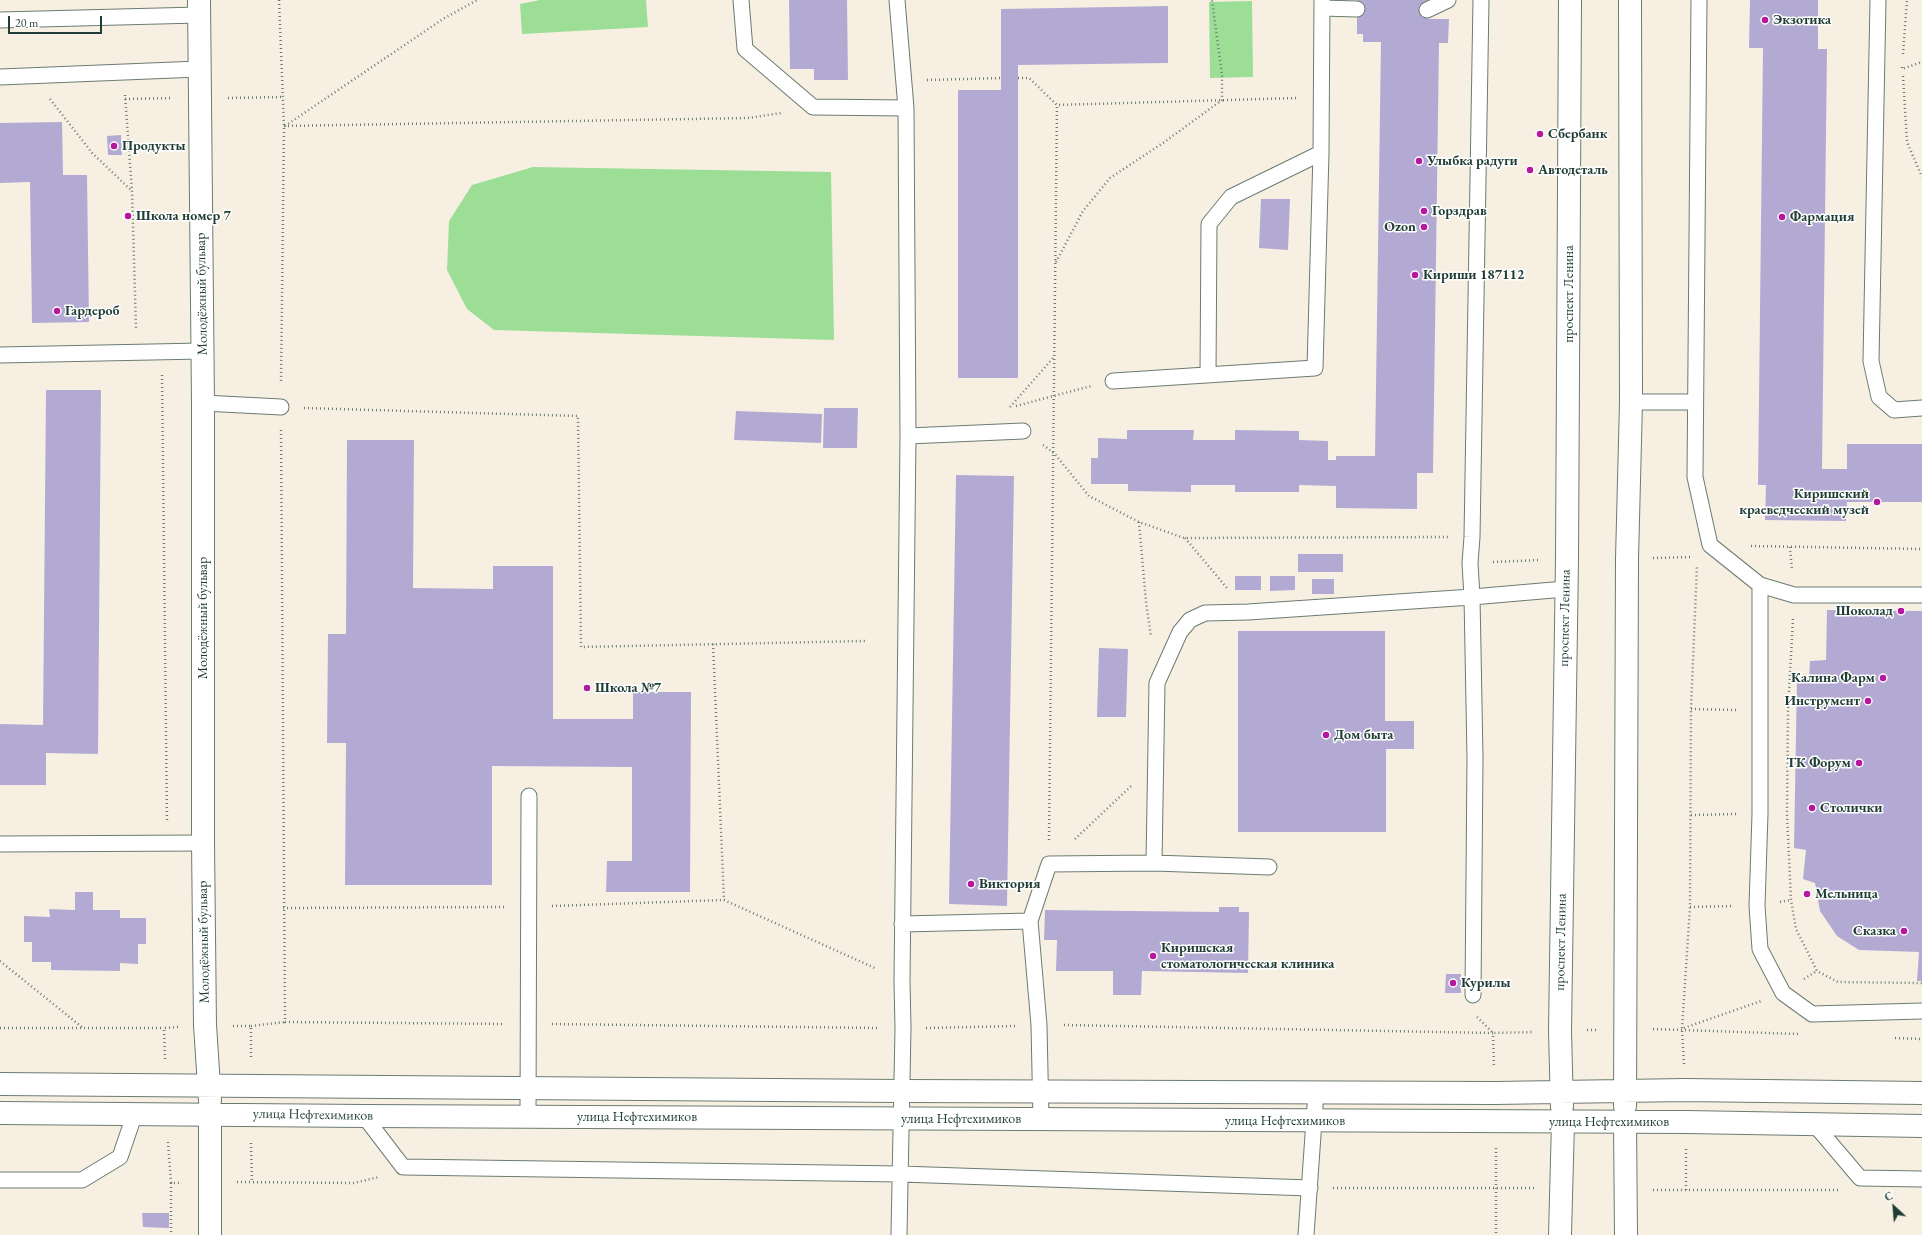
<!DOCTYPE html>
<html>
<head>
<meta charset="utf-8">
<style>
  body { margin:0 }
  #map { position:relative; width:1922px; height:1235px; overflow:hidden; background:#f7f0e2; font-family:"EB Garamond",serif }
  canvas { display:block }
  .north { position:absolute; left:1874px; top:1187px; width:40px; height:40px; -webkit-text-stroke:3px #fff; paint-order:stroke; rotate:334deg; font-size:11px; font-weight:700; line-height:16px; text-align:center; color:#1f3d34 }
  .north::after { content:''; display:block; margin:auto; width:14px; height:18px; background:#1f3d34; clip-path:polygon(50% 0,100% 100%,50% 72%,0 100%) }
  .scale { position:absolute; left:8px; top:16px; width:94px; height:18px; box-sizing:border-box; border:2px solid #1f3d34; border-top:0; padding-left:5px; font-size:12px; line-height:14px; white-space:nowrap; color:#1f3d34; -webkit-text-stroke:3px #fff; paint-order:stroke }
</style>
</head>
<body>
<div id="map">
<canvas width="1922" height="1235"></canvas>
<div class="north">С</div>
<div class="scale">20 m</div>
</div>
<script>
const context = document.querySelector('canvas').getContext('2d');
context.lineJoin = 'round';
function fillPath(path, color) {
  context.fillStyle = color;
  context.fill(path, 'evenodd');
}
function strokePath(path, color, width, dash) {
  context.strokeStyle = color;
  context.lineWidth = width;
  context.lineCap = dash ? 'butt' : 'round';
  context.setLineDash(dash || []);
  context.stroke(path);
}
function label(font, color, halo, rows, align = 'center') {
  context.font = font + ' "EB Garamond",serif';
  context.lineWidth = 3;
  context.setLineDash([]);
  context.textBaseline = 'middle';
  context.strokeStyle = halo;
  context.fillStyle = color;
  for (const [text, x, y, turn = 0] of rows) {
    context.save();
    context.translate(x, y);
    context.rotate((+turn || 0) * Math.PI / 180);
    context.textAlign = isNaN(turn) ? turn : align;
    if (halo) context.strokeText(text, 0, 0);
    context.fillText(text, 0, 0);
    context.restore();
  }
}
const green = new Path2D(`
  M540 0H646L648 27 522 34 520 4Z
  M1252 1 1253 77 1210 78 1209 2Z
  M533 167 831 172 834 340 494 330 467 309 447 270 449 221 472 185Z`);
const building = new Path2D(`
  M789 0H847L848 80H814V69H790Z
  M1357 0H1439L1427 4V19H1449L1448 43H1439L1433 473H1417V509L1336 508V486L1299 485V492H1235V485H1191V492L1128 491V484H1091V458H1098V438L1127 439V430H1194L1193 440H1235V430L1299 431V440L1328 441V460H1336V456H1375L1381 42H1363V34H1357Z
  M1750 0H1818V49H1827L1822 469H1847V444H1922V502H1847L1846 521 1765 520 1766 485H1758L1763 48H1749Z
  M1168 6V63L1018 65V378H958V90H1001V9Z
  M62 122 63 175H87L89 322 32 323 30 182 0 183V123Z
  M121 135 122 155H108L107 136Z
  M1261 199H1290L1288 250 1259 248Z
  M46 390H101L98 754 46 753V785H0V724L43 725Z
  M824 408H858L857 448H823Z
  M736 411 822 414 821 443 734 440Z
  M347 440H414L413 588 493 589V566H553V719H633V692H691L690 892H606L607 861H632V767L492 766V885H345L346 743H327L328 634H346Z
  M956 475 1014 476 1007 906 949 904Z
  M1298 554H1343V572H1298Z
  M1235 576H1261V590H1235Z
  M1270 576H1295V590L1270 591Z
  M1312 579H1334V594H1312Z
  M1827 610 1922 611V981H1917L1919 952 1859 950 1837 936 1820 911 1815 883 1803 879 1806 850 1794 848 1797 678H1809L1810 661 1826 660Z
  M1238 631H1385V721H1414V749H1386V832H1238Z
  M1099 648 1128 649 1126 717H1097Z
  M75 892H93V910H120V918H146V944H138V964L120 963V971L51 970V962H32V942H24V916L50 917 49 909 75 910Z
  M1219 907H1239V912H1249L1248 973 1142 971 1141 995H1113V971H1056L1057 940H1044L1045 910 1219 912Z
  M1446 974H1461V993H1445Z
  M142 1213H169V1228L143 1227Z`);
const path = new Path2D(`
  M279 0 284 126 281 383
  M1903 54 1907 0
  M1902 67V69L1922 62
  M1903 76 1907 142 1922 177
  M1018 78H1029L1057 105 1297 98
  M927 80 1001 78
  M125 95 132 191 136 328
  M228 98 283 97
  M50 99 93 154 132 191
  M125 99 173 98
  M284 126 748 118 781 113
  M285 126 443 19 477 0
  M1056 262 1083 211 1110 178 1163 143 1222 100V75L1212 0
  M162 375 167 820
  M1016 406 1091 386
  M1010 407 1054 357
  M304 408 578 416 581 647 865 641
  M281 430 285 1022 505 1024
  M1043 445 1054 453 1089 496 1139 522 1184 538 1448 537
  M1139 522 1146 602 1151 637
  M1185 538 1227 588
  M1751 546 1922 549
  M1790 547 1792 570
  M1653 558 1690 557
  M1493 562 1540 560
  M1793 619 1788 710 1787 814 1791 900 1796 929 1817 971 1838 982 1922 983
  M713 644 724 900
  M1691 709 1736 710
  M1691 815 1737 814
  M1075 839 1131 786
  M1049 840 1057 105
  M1780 902 1791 900
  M552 906 724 900 877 969
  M1690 907 1734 906
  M283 908 505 907
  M0 961 83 1028
  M1804 979 1817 971
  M1477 1017 1493 1033 1534 1032
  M552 1024 879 1028
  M1064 1025 1493 1033 1494 1067
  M233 1026H251V1060
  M251 1026 285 1022
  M0 1028H164
  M926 1028 1015 1026
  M1684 1028 1761 1001
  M1653 1029 1798 1034
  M1587 1030H1598
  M1895 1038 1922 1039
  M165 1059 164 1028 178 1027
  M1684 1064 1682 1029 1690 907 1691 709 1697 565
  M168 1142 171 1183H182
  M251 1143 252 1182
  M1496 1148V1235
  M237 1182 354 1183 379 1177
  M171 1183V1235
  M1333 1188H1534
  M1653 1190H1840
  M1686 1190V1149`);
const service = new Path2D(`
  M741 0 745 49 813 107 906 108 908 436 902 981 903 1028 899 1235
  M897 0 906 108
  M1699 0 1695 477 1710 545 1760 585V814L1757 906 1760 949 1783 993 1812 1014 1922 1011
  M1878 0 1871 361 1879 397 1894 410 1922 408
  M1322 8 1357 9
  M1427 10 1448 0
  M0 20 199 15
  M0 77 199 69
  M0 355 202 351
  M1208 374 1209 224 1231 197 1321 153
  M1113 381 1315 368 1321 153 1322 0
  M1631 402H1695
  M203 403 281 407
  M908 436 1023 431
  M1760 585 1794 595H1922
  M0 844 203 843
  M1154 863 1157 683 1180 632 1190 620 1205 613 1248 612 1472 597 1565 589
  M1030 921 1049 864 1154 863 1269 867
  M902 924 1030 921 1039 1025 1041 1120
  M1473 995 1475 757 1472 597 1470 563 1472 537 1481 0
  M364 1116 403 1167 901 1174 1310 1188
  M528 1117 529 796
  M1815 1125 1860 1178 1922 1179
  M0 1180H82L120 1157 135 1113
  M1306 1235 1316 1092`);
const minor = new Path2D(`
  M1625 1122 1626 1235
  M210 1235V1114
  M1560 1235 1563 1122`);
const tertiary = new Path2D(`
  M199 0 203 403V843L205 1025 210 1101
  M0 1084 902 1091 1495 1093 1685 1090 1922 1093
  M1625 1106 1627 559 1631 402 1630 0
  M1562 1107 1560 1031 1567 559 1570 0
  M0 1113 364 1116 1686 1122 1922 1126`);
const markers = [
  [1765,20,4,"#b5179e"],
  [1540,134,4,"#b5179e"],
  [114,146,4,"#b5179e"],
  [1419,161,4,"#b5179e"],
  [1530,170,4,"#b5179e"],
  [1424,211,4,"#b5179e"],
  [128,216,4,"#b5179e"],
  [1782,217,4,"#b5179e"],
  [1424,227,4,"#b5179e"],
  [1415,275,4,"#b5179e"],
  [57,311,4,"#b5179e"],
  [1877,502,4,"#b5179e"],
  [1901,611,4,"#b5179e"],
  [1883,678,4,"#b5179e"],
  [587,688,4,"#b5179e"],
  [1868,701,4,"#b5179e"],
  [1326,735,4,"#b5179e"],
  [1859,763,4,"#b5179e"],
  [1812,808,4,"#b5179e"],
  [971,884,4,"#b5179e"],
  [1807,894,4,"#b5179e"],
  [1904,931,4,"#b5179e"],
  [1153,956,4,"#b5179e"],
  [1453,983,4,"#b5179e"]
];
const poiNames = [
  ["Экзотика",1773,20],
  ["Сбербанк",1548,134],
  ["Продукты",122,146],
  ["Улыбка радуги",1427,161],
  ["Автодеталь",1538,170],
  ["Горздрав",1432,211],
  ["Школа номер 7",136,216],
  ["Фармация",1790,217],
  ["Ozon",1416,227,"right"],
  ["Кириши 187112",1423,275],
  ["Гардероб",65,311],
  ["Киришский",1869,494,"right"],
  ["краеведческий музей",1869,510,"right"],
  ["Шоколад",1893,611,"right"],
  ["Калина Фарм",1875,678,"right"],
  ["Школа №7",595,688],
  ["Инструмент",1860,701,"right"],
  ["Дом быта",1334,735],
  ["ТК Форум",1851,763,"right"],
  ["Столички",1820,808],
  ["Виктория",979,884],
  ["Мельница",1815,894],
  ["Сказка",1896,931,"right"],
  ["Киришская",1161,948],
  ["стоматологическая клиника",1161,964],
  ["Курилы",1461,983]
];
const streetNames = [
  ["Молодёжный бульвар",202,294,-91],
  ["проспект Ленина",1569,294,-90],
  ["Молодёжный бульвар",203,618,-90],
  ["проспект Ленина",1565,618,-89],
  ["Молодёжный бульвар",204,942,-91],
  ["проспект Ленина",1561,942,-89],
  ["улица Нефтехимиков",313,1115,1],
  ["улица Нефтехимиков",637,1117],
  ["улица Нефтехимиков",961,1119],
  ["улица Нефтехимиков",1285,1121],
  ["улица Нефтехимиков",1609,1122]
];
fillPath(green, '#9cde96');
fillPath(building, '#b3aad4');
strokePath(service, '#6b7c71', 17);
strokePath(minor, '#6b7c71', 24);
strokePath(tertiary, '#6b7c71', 24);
strokePath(path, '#6b7c71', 2.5, [1, 3]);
strokePath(service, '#fff', 15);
strokePath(minor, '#fff', 22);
strokePath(tertiary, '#fff', 22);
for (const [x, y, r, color] of markers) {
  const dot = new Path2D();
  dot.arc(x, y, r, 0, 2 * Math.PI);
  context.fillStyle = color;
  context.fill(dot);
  strokePath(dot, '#fff', 1.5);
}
label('bold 14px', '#1f3d34', '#fff', poiNames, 'left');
label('14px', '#1f3d34', '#fff', streetNames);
</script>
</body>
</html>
